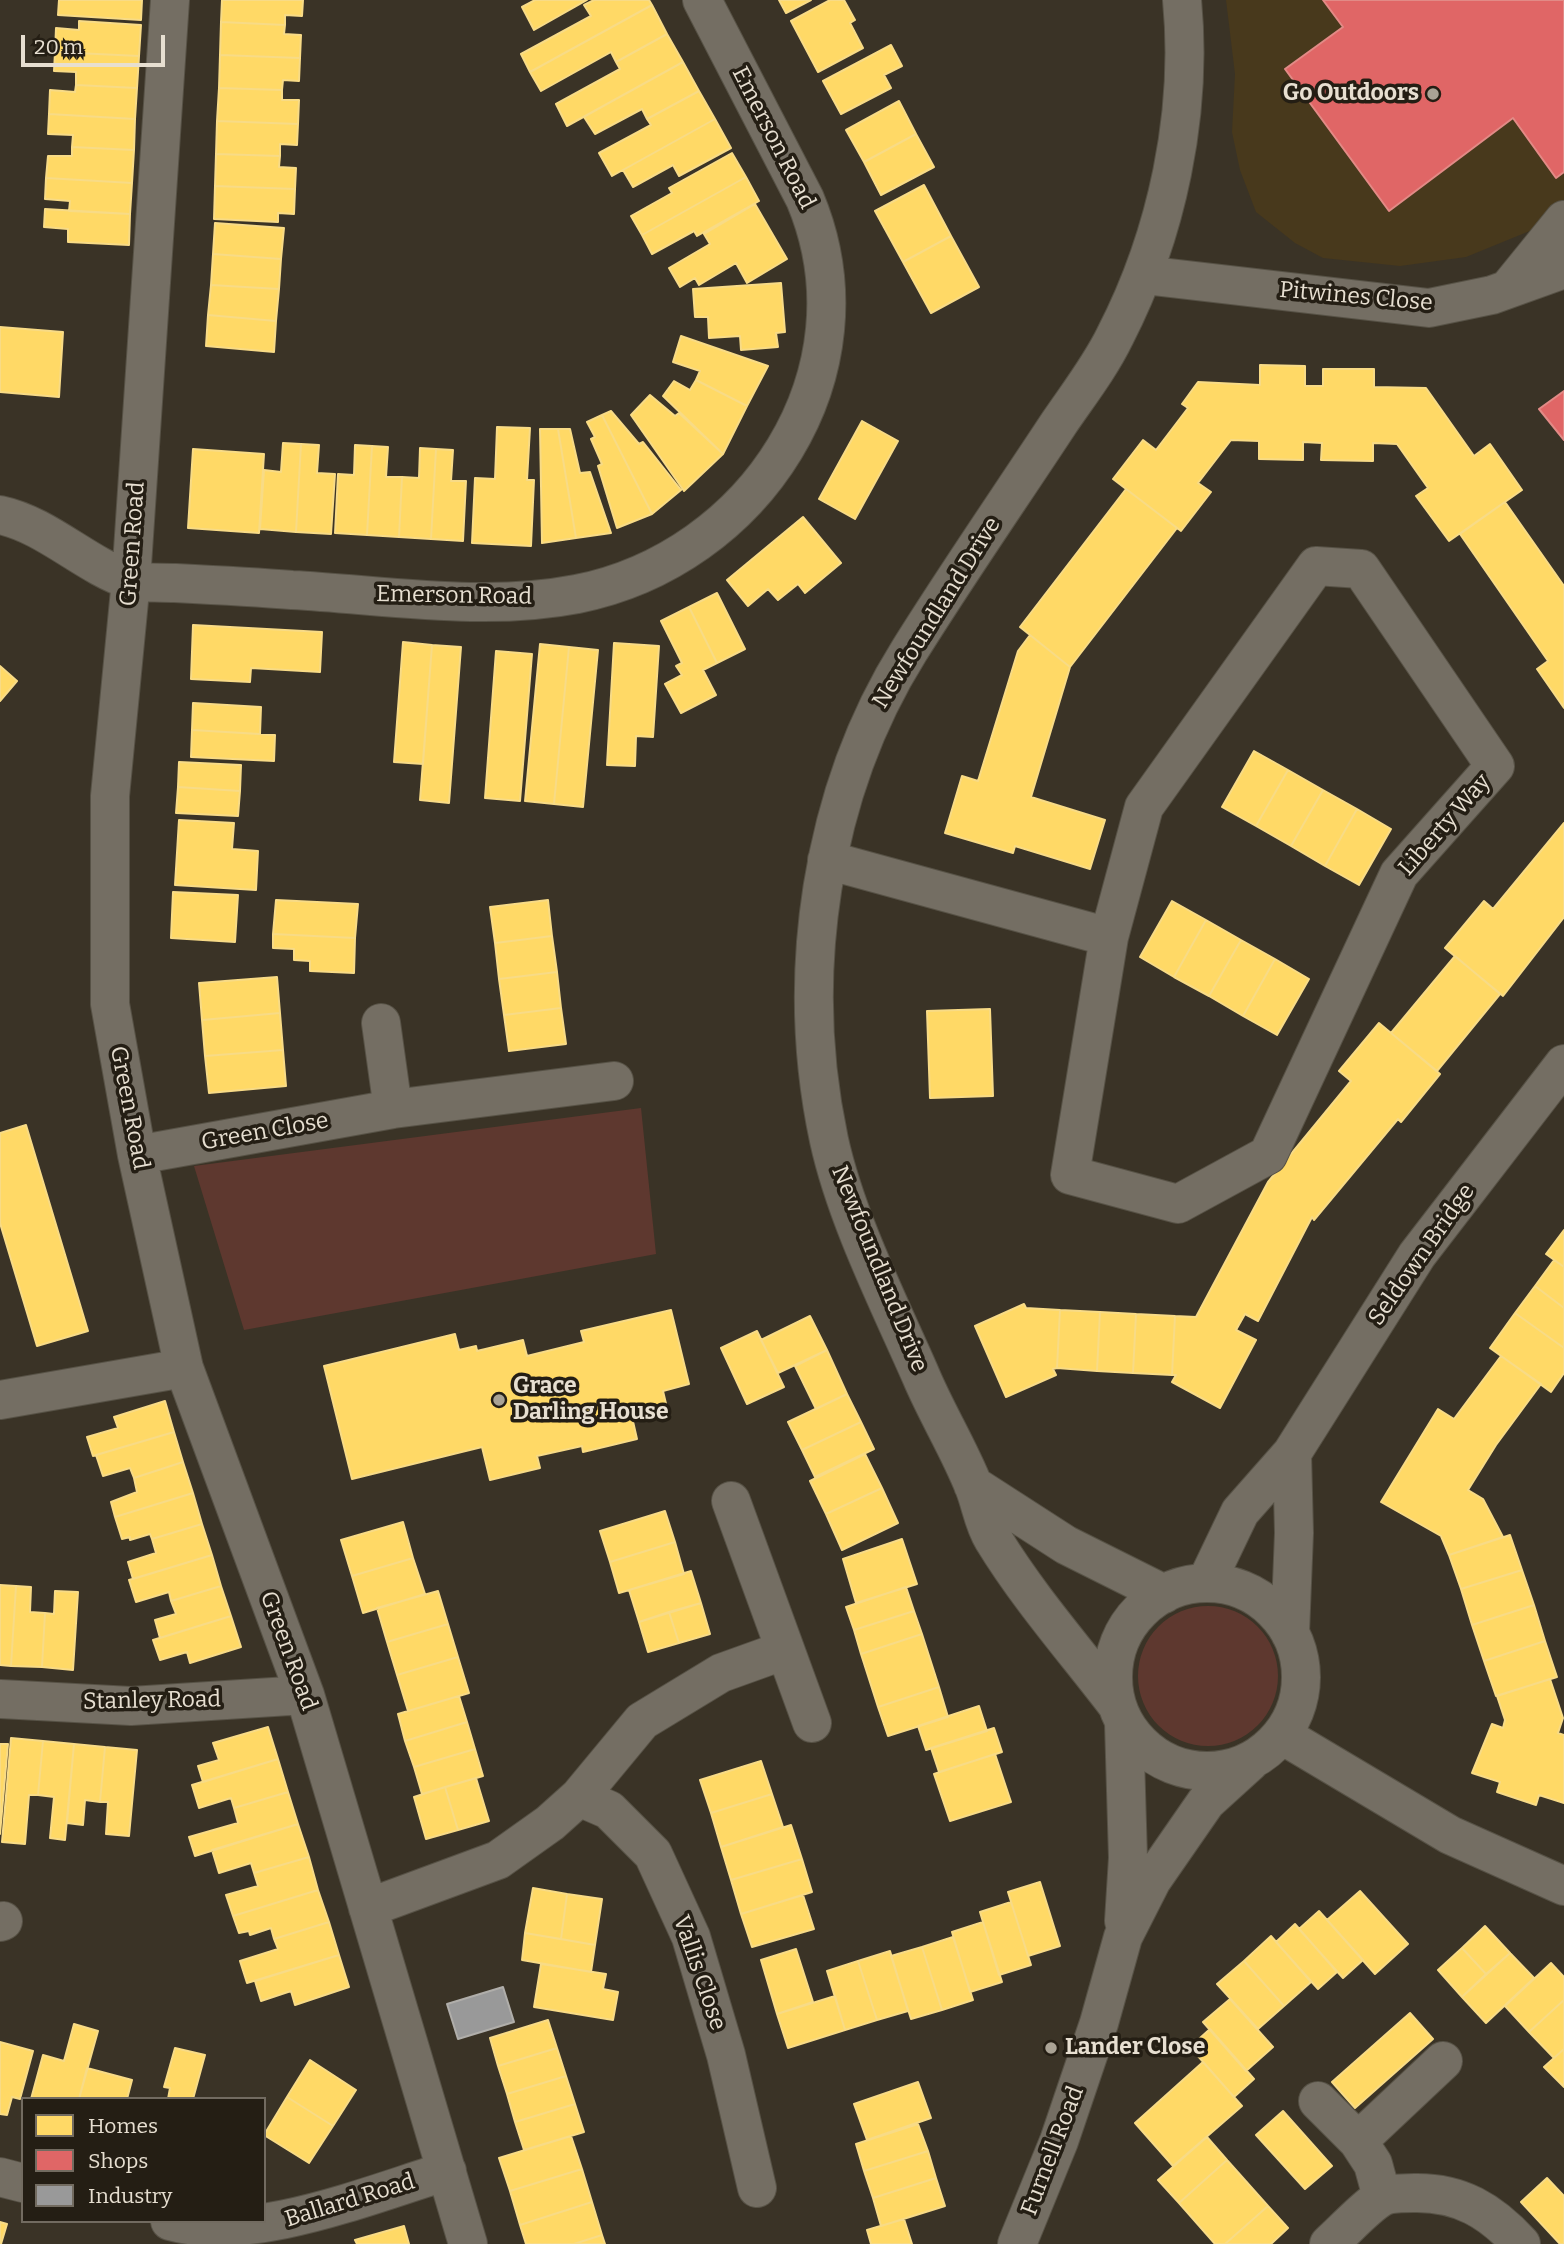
<!DOCTYPE html>
<html>
<head>
<meta charset="utf-8">
<style>
  body { margin:0 }
  #map { position:relative; width:1564px; height:2244px; overflow:hidden; background:#3a3326; font-family:Bitter,serif }
  canvas { display:block }
  .legend { position:absolute; left:21px; top:2097px; width:245px; height:126px; box-sizing:border-box; background:#241e14; border:2px solid #726b60; margin:0; padding:9px 12px; list-style:none; font-size:21px; color:#e7dfd1 }
  .legend li { display:flex; align-items:center; gap:14px; height:35px }
  .legend b { width:35px; border:2px solid #726b60 }
  .scale { position:absolute; left:21px; top:35px; width:144px; height:32px; box-sizing:border-box; border:4px solid #e7dfd1; border-top:0; padding-left:9px; font-size:21px; line-height:24px; white-space:nowrap; color:#e7dfd1; -webkit-text-stroke:5px #241e14; paint-order:stroke }
</style>
</head>
<body>
<div id="map">
<canvas width="1564" height="2244"></canvas>
<ul class="legend">
<li><b style="height:19px;background:#ffd966"></b>Homes</li>
<li><b style="height:19px;background:#e06666"></b>Shops</li>
<li><b style="height:19px;background:#999"></b>Industry</li>
</ul>
<div class="scale">20 m</div>
</div>
<script>
const context = document.querySelector('canvas').getContext('2d');
context.lineJoin = 'round';
function fillPath(path, color) {
  context.fillStyle = color;
  context.fill(path, 'evenodd');
}
function strokePath(path, color, width, dash) {
  context.strokeStyle = color;
  context.lineWidth = width;
  context.lineCap = dash ? 'butt' : 'round';
  context.setLineDash(dash || []);
  context.stroke(path);
}
function label(font, color, halo, rows, align = 'center') {
  context.font = font + ' Bitter,serif';
  context.lineWidth = 7;
  context.setLineDash([]);
  context.textBaseline = 'middle';
  context.strokeStyle = halo;
  context.fillStyle = color;
  for (const [text, x, y, turn = 0] of rows) {
    context.save();
    context.translate(x, y);
    context.rotate((+turn || 0) * Math.PI / 180);
    context.textAlign = isNaN(turn) ? turn : align;
    if (halo) context.strokeText(text, 0, 0);
    context.fillText(text, 0, 0);
    context.restore();
  }
}
const built = new Path2D(`
  M1226 0H1564V217L1466 257 1400 266 1323 258 1295 243 1256 212 1240 170 1232 132 1235 74Z`);
const green = new Path2D(`
  M641 1108 656 1254 244 1330 194 1166Z
  M1138 1676a70 70 0 1 1 140 0a70 70 0 1 1-140 0Z`);
const homes = new Path2D(`
  M59 0H142L141 20 58 15Z
  M222 0H303L302 16 285 15V25L221 22Z
  M535 0H587L534 30 522 7Z
  M594 0H649L652 5 530 72 521 54 591 16 584 5Z
  M779 0H811L786 13Z
  M830 0H844L855 20 850 23 863 48 818 72 791 21Z
  M652 5 667 34 616 62 611 52 541 91 530 72Z
  M79 21 141 25 139 56 55 52 56 28 79 30Z
  M221 22 285 25 284 34 301 35 300 58 220 55Z
  M667 34 683 62 567 126 556 104 620 69 616 62Z
  M891 45 902 66 884 75 891 88 841 114 823 81Z
  M55 52 139 56 137 88 76 85V72L54 71Z
  M220 55 300 58 299 81 283 80 282 90 219 88Z
  M683 62 699 91 647 119 642 109 595 134 584 117Z
  M76 85 137 88 135 119 49 114 50 90 75 92Z
  M219 88 282 90V100H299L298 124 217 121Z
  M699 91 715 119 612 176 599 153 651 125 647 119Z
  M899 101 916 134 864 162 846 130Z
  M49 114 135 119 134 150 72 147 73 135 48 134Z
  M715 119 731 148 679 176 673 165 633 187 623 170Z
  M217 121 298 124 297 145 280 144V156L216 154Z
  M916 134 934 167 881 195 864 162Z
  M72 147 134 150 132 183 46 178 48 156H72Z
  M732 153 746 177 642 235 631 216 672 193 669 188Z
  M216 154 280 156 279 167 296 168 295 189 215 186Z
  M746 177 759 201 697 236 694 231 652 254 642 235Z
  M46 178 132 183 130 214 69 211 70 201 45 199Z
  M924 185 951 236 903 262 875 211Z
  M215 186 295 189 294 214 278 213V222L214 219Z
  M755 204 787 259 747 283 736 263 699 285 695 278 680 287 669 268 710 244 704 234Z
  M45 209 130 214 129 245 68 242V229L44 227Z
  M215 223 284 228 281 259 213 254Z
  M951 236 979 287 931 313 903 262Z
  M213 254 281 259 279 289 211 285Z
  M781 283 785 332 776 333 778 347 741 350 740 336 709 338 708 317H695L693 289Z
  M211 285 279 289 276 321 208 315Z
  M208 315 276 321 274 352 206 346Z
  M0 327 63 332 59 397 0 392Z
  M681 336 768 366 747 406 696 380 700 371 673 362Z
  M1260 365 1305 366V386H1323V369H1374V387L1426 388 1474 456 1490 444 1522 490 1449 541 1416 496 1428 488 1397 444 1373 443V461L1321 460 1322 443 1303 442V460L1259 459V441L1231 440 1198 483 1211 492 1181 531 1113 479 1143 440 1156 450 1188 408 1182 404 1198 382 1260 385Z
  M696 380 747 406 723 454 663 396 674 381 690 390Z
  M650 395 675 416 679 413 723 454 684 491 631 415Z
  M611 411 639 444 643 442 681 490 652 514 602 415Z
  M602 415 652 514 617 528 598 466 602 464 591 439 595 437 587 422Z
  M862 421 898 441 855 519 819 499Z
  M497 427 530 428 527 480H534L531 546 472 543 475 478 495 479Z
  M540 429H558L576 538 542 543Z
  M558 429H570L580 473 590 472 611 533 576 538Z
  M283 443 301 444 296 532 260 529 264 470 281 472Z
  M301 444 319 445 317 473 335 474 331 534 296 532Z
  M355 445 372 446 367 535 335 533 338 474 354 475Z
  M372 446 388 447 386 477H402L399 537 367 535Z
  M420 448 436 449 431 539 399 537 402 477 419 478Z
  M193 449 264 454 259 533 188 528Z
  M436 449 453 450 451 481H466L463 541 431 539Z
  M1126 489 1177 528 1070 667 1020 627Z
  M1505 502 1564 586V708L1537 669 1548 661 1460 534Z
  M803 517 841 563 805 593 798 584 778 600 768 589 748 606 727 580Z
  M717 593 745 649 717 663 689 607Z
  M689 607 717 663 703 670 716 695 681 713 665 684 682 675 676 666 682 663 661 621Z
  M193 625 322 632 320 672 251 668 250 682 191 679Z
  M1030 635 1070 667 1031 797 1105 820 1090 869 1015 846 1013 853 945 833 962 776 978 781 1018 651Z
  M403 642 432 645 423 764 394 762Z
  M614 643 659 646 653 737 636 736 635 766 607 765Z
  M540 644 569 647 554 804 525 801Z
  M432 645 461 647 449 803 420 800Z
  M569 647 598 650 583 807 554 804Z
  M496 651 532 654 520 801 485 798Z
  M0 666 17 681 0 701Z
  M193 703 261 707 260 734 192 730Z
  M192 730 275 735 274 761 191 757Z
  M1254 751 1288 770 1256 826 1222 807Z
  M179 762 241 765 240 791 178 787Z
  M1288 770 1323 790 1291 846 1256 826Z
  M178 787 240 791 238 816 176 813Z
  M1323 790 1357 809 1325 866 1291 846Z
  M1357 809 1391 829 1359 885 1325 866Z
  M179 820 234 823 232 849 258 851 256 890 175 885Z
  M1564 823V917L1503 996 1445 948 1484 901 1493 909Z
  M173 892 238 895 235 942 171 938Z
  M276 900 358 904 355 938 273 934Z
  M548 900 552 936 495 943 490 907Z
  M1172 901 1206 920 1174 977 1140 957Z
  M1206 920 1241 940 1209 996 1174 977Z
  M273 934 355 938 354 973 310 971V961L294 960V949L273 948Z
  M552 936 557 972 499 979 495 943Z
  M1241 940 1275 959 1243 1016 1209 996Z
  M1455 956 1500 994 1437 1071 1391 1033Z
  M1275 959 1309 979 1277 1035 1243 1016Z
  M557 972 561 1008 504 1015 499 979Z
  M277 977 280 1013 202 1020 199 983Z
  M561 1008 566 1044 509 1051 504 1015Z
  M990 1009 993 1096 930 1098 927 1011Z
  M280 1013 283 1050 205 1056 202 1020Z
  M1379 1023 1440 1074 1401 1122 1398 1119 1314 1220 1312 1217 1258 1321 1245 1314 1236 1330 1256 1340 1220 1408 1172 1382 1176 1375H1172L1175 1316 1196 1317 1268 1182 1351 1081 1339 1071Z
  M283 1050 286 1086 209 1093 205 1056Z
  M26 1125 88 1331 37 1346 0 1223V1133Z
  M1564 1230V1267L1546 1254Z
  M1554 1260 1564 1267V1308L1535 1286Z
  M1535 1286 1564 1308V1348L1515 1313Z
  M1024 1304 1026 1308 1060 1310 1057 1368 1053 1369 1056 1375 1006 1397 975 1326Z
  M671 1310 689 1384 663 1391 667 1408 632 1417 637 1439 583 1452 582 1446 537 1456 540 1468 490 1480 482 1447 352 1479 324 1366 455 1334 459 1350 476 1346 477 1351 523 1340 527 1356 584 1342 581 1331Z
  M1060 1310 1100 1312 1097 1371 1057 1368Z
  M1100 1312 1136 1314 1133 1373 1097 1371Z
  M1515 1313 1564 1348V1373L1551 1392 1490 1348Z
  M1136 1314 1175 1316 1172 1375 1133 1373Z
  M810 1316 827 1350 778 1373 761 1340Z
  M757 1331 784 1387 747 1404 721 1348Z
  M827 1350 847 1394 816 1409 795 1366Z
  M1501 1356 1541 1384 1496 1445 1468 1490 1483 1499 1503 1537 1449 1555 1441 1536 1381 1502 1438 1409 1454 1419Z
  M847 1394 861 1422 802 1450 788 1422Z
  M165 1401 174 1432 93 1456 87 1437 118 1428 114 1417Z
  M861 1422 874 1449 815 1477 802 1450Z
  M174 1432 183 1462 134 1478 130 1468 103 1476 96 1455Z
  M865 1454 882 1488 826 1514 810 1481Z
  M183 1462 193 1493 115 1517 111 1502 137 1492 134 1478Z
  M882 1488 898 1523 842 1550 826 1514Z
  M193 1493 202 1524 152 1539 150 1534 130 1540V1537L122 1539 115 1517Z
  M665 1511 675 1542 610 1562 600 1531Z
  M403 1522 413 1558 352 1576 341 1540Z
  M202 1524 212 1555 133 1579 128 1562 156 1553 152 1539Z
  M1510 1535 1522 1570 1461 1589 1449 1555Z
  M902 1539 917 1584 856 1603 843 1559Z
  M675 1542 684 1574 619 1593 610 1562Z
  M212 1555 221 1586 171 1601 169 1592 136 1602 129 1580Z
  M413 1558 425 1594 363 1613 352 1576Z
  M1522 1570 1534 1605 1472 1625 1461 1589Z
  M691 1571 701 1603 639 1622 629 1590Z
  M0 1585 16 1586 11 1666 0 1665Z
  M16 1586 31 1587 30 1612 45 1613 42 1667 11 1666Z
  M221 1586 231 1616 160 1638 155 1620 176 1614 171 1601Z
  M906 1587 914 1611 854 1630 846 1607Z
  M55 1591 78 1592 73 1670 42 1667 45 1613 54 1614Z
  M438 1591 448 1624 387 1642 377 1608Z
  M701 1603 710 1634 679 1643 669 1612Z
  M1534 1605 1545 1641 1484 1661 1472 1625Z
  M914 1611 922 1634 861 1654 854 1630Z
  M669 1612 679 1643 648 1652 639 1622Z
  M231 1616 241 1647 190 1663 187 1652 160 1660 153 1640Z
  M448 1624 458 1657 397 1675 387 1642Z
  M922 1634 939 1687 878 1707 861 1654Z
  M1545 1641 1557 1677 1496 1696 1484 1661Z
  M458 1657 469 1693 408 1711 397 1675Z
  M1550 1679 1563 1718 1558 1733 1564 1735V1803L1539 1795 1536 1805 1497 1792 1500 1782 1472 1773 1492 1724 1503 1728 1505 1720 1497 1696Z
  M939 1687 948 1717 888 1736 878 1707Z
  M459 1696 467 1722 405 1741 398 1714Z
  M979 1706 987 1731 926 1750 918 1726Z
  M467 1722 475 1749 414 1767 405 1741Z
  M268 1727 278 1759 203 1782 198 1766 219 1760 213 1743Z
  M994 1728 1002 1752 939 1772 931 1748Z
  M11 1738 43 1741 38 1795H29L25 1844 2 1842Z
  M43 1741 74 1744 65 1840 50 1838 54 1797 38 1795Z
  M0 1744H8L0 1834Z
  M74 1744 105 1747 100 1802 85 1800 83 1825 67 1823Z
  M105 1747 137 1750 129 1836 106 1834 108 1802H100Z
  M475 1749 483 1776 422 1794 414 1767Z
  M995 1754 1011 1802 950 1821 934 1774Z
  M278 1759 288 1792 234 1808 231 1798 199 1808 192 1785Z
  M761 1761 772 1794 711 1813 700 1780Z
  M476 1778 489 1821 458 1830 445 1787Z
  M445 1787 458 1830 426 1839 414 1797Z
  M288 1792 298 1824 195 1856 189 1837 238 1823 234 1808Z
  M772 1794 783 1827 721 1847 711 1813Z
  M298 1824 309 1857 254 1873 251 1863 219 1873 212 1850Z
  M791 1825 802 1859 731 1880 721 1847Z
  M309 1857 318 1890 233 1916 226 1895 258 1886 254 1873Z
  M802 1859 812 1892 741 1914 731 1880Z
  M1040 1882 1060 1946 1028 1956 1008 1892Z
  M533 1888 567 1894 561 1939 525 1933Z
  M318 1890 329 1922 274 1939 271 1928 250 1935 249 1931 239 1933 233 1916Z
  M1360 1891 1408 1944 1375 1974 1327 1920Z
  M567 1894 602 1899 595 1945 561 1939Z
  M803 1895 814 1929 752 1947 741 1914Z
  M1011 1902 1031 1965 999 1975 980 1912Z
  M1319 1911 1363 1960 1343 1978 1299 1929Z
  M329 1922 339 1955 247 1983 240 1961 278 1949 274 1939Z
  M983 1922 1002 1982 970 1992 952 1932Z
  M1295 1924 1337 1972 1318 1989 1276 1942Z
  M1485 1926 1510 1953 1486 1974 1462 1948Z
  M525 1933 595 1945 591 1972 522 1960Z
  M1271 1936 1311 1982 1284 2006 1244 1961Z
  M953 1937 973 2000 942 2010 922 1947Z
  M922 1947 942 2010 911 2019 891 1956Z
  M1462 1948 1486 1974 1462 1997 1438 1970Z
  M796 1949 813 2002 777 2014 761 1960Z
  M890 1951 908 2011 877 2020 858 1961Z
  M1510 1953 1534 1978 1486 2023 1462 1997Z
  M339 1955 349 1987 295 2005 291 1991 261 2001 255 1981Z
  M858 1961 877 2020 845 2030 827 1971Z
  M1244 1961 1284 2006 1258 2029 1217 1984Z
  M1551 1963 1564 1977V2000L1529 2032 1505 2006Z
  M541 1964 606 1974 603 1989 618 1992 613 2020 534 2007Z
  M835 1996 845 2030 788 2048 777 2014Z
  M1230 1999 1273 2047 1246 2071 1203 2022Z
  M1564 2000V2049L1554 2058 1529 2032Z
  M1410 2013 1433 2039 1355 2108 1332 2082Z
  M548 2020 557 2048 498 2066 490 2038Z
  M74 2024 98 2031 79 2099H31L43 2055 64 2061Z
  M1210 2029 1254 2079 1234 2097 1190 2047Z
  M0 2042 33 2051 20 2099 12 2097 7 2115 0 2114Z
  M175 2048 205 2055 193 2099H168L170 2088 164 2087Z
  M557 2048 566 2076 507 2094 498 2066Z
  M1564 2049V2087L1544 2067Z
  M310 2060 356 2090 333 2126 287 2097Z
  M1203 2062 1242 2106 1173 2166 1135 2123Z
  M87 2068 132 2080 127 2099H79Z
  M566 2076 575 2104 515 2122 507 2094Z
  M918 2082 931 2118 867 2140 854 2104Z
  M287 2097 333 2126 309 2163 264 2135Z
  M575 2104 584 2132 524 2150 515 2122Z
  M1283 2111 1332 2166 1305 2189 1256 2135Z
  M918 2124 928 2151 864 2171 856 2144Z
  M571 2136 582 2169 510 2191 499 2158Z
  M1207 2137 1227 2160 1179 2203 1158 2180Z
  M928 2151 936 2178 873 2198 864 2171Z
  M1227 2160 1268 2206 1225 2244H1215L1179 2203Z
  M582 2169 592 2202 520 2225 510 2191Z
  M936 2178 945 2206 881 2226 873 2198Z
  M1547 2178 1564 2196V2244H1560L1521 2202Z
  M592 2202 602 2235 574 2244H526L520 2225Z
  M1268 2206 1288 2228 1271 2244H1225Z
  M904 2219 912 2244H871L867 2230Z
  M0 2222 7 2224 1 2244H0Z
  M404 2226 409 2244H357L355 2240Z
  M602 2235 605 2244H574Z`);
const shops = new Path2D(`
  M1323 0H1564V172L1556 178 1513 118 1389 211 1285 69 1343 27Z
  M1564 391V440L1539 409Z`);
const industry = new Path2D(`
  M503 1987 514 2022 458 2039 447 2004Z`);
const minor = new Path2D(`
  M170 0 131 580 110 796V1004L137 1155 184 1368 305 1695 468 2244
  M1144 275 1429 308 1492 295 1564 269
  M1508 289 1564 220
  M0 515C47 525 85 565 130 580 143 584 161 582 175 583 214 585 253 587 292 590 385 595 485 612 577 594 754 559 878 373 805 199L702 0
  M827 860 1109 937 1144 807 1316 566 1361 569 1495 766 1399 874 1268 1155 1178 1204 1070 1175 1109 937
  M381 1023 393 1109
  M137 1155 393 1109 614 1081
  M0 1400 184 1368
  M973 1485 1066 1545 1164 1594
  M731 1501 812 1723
  M1206 1583 1240 1512 1292 1453 1417 1255 1564 1064
  M1113 1677a94 94 0 1 1 188 0a94 94 0 1 1-188 0Z
  M1290 1633 1294 1533 1292 1453
  M0 1699 131 1706 305 1695
  M1117 1705C1075 1650 1029 1598 993 1539 983 1523 981 1504 974 1487 959 1449 937 1414 921 1376 889 1303 846 1218 829 1140 794 977 820 793 909 651 957 574 1009 499 1059 423 1078 395 1100 367 1115 336 1167 235 1193 113 1182 0
  M1282 1735 1450 1835 1564 1886
  M579 1797 609 1810 653 1854 691 1937 726 2055 757 2188
  M368 1908 498 1860 550 1823 579 1797 642 1721 721 1673 785 1650
  M1124 1921 1128 1858 1124 1723
  M0 1922 3 1921
  M1318 2101 1358 2141
  M0 2177 23 2183
  M1382 2197 1373 2164 1358 2141 1443 2061
  M170 2221C250 2244 368 2195 447 2171
  M1017 2244 1059 2141 1099 2023 1123 1937 1152 1880 1206 1802 1250 1762
  M1329 2244C1344 2231 1366 2206 1382 2197 1390 2193 1405 2193 1414 2193 1460 2192 1491 2211 1521 2244`);
const markers = [
  [1433,94,7,"#aaa395"],
  [499,1400,7,"#aaa395"],
  [1051,2048,7,"#aaa395"]
];
const poiNames = [
  ["Go Outdoors",1419,94,"right"],
  ["Grace",513,1387],
  ["Darling House",513,1413],
  ["Lander Close",1065,2048]
];
const streetNames = [
  ["Emerson Road",773,138,63],
  ["Pitwines Close",1356,297,5],
  ["Green Road",133,544,-86],
  ["Emerson Road",454,596,1],
  ["Newfoundland Drive",937,613,-58],
  ["Liberty Way",1445,825,-49],
  ["Green Road",129,1108,79],
  ["Green Close",265,1132,-10],
  ["Seldown Bridge",1422,1255,-55],
  ["Newfoundland Drive",879,1269,68],
  ["Green Road",288,1651,70],
  ["Stanley Road",152,1701,-1],
  ["Vallis Close",699,1973,71],
  ["Furnell Road",1053,2151,-69],
  ["Ballard Road",350,2201,-17]
];
fillPath(built, '#48391c');
fillPath(green, '#5e382f');
fillPath(homes, '#ffd966');
strokePath(homes, '#f8db86', 2);
fillPath(shops, '#e06666');
strokePath(shops, '#e28a86', 2);
fillPath(industry, '#999');
strokePath(industry, '#b0aeaa', 2);
strokePath(minor, '#575246', 40);
strokePath(minor, '#746e63', 38);
for (const [x, y, r, color] of markers) {
  const dot = new Path2D();
  dot.arc(x, y, r, 0, 2 * Math.PI);
  context.fillStyle = color;
  context.fill(dot);
  strokePath(dot, '#241e14', 2.5);
}
label('bold 23px', '#e7dfd1', '#241e14', poiNames, 'left');
label('23px', '#e7dfd1', '#241e14', streetNames);
</script>
</body>
</html>
